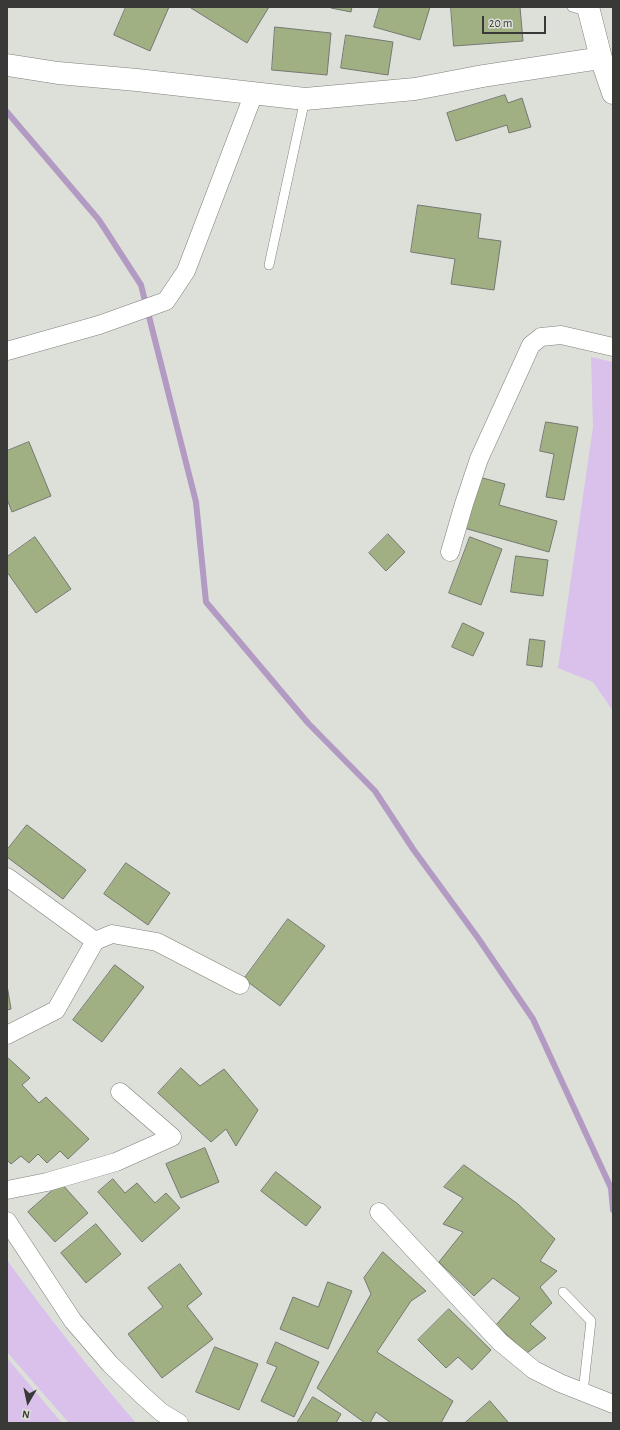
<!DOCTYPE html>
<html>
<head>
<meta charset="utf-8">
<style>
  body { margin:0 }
  #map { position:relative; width:620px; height:1430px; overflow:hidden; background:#dde0d9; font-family:"Alegreya Sans",sans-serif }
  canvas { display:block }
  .frame { position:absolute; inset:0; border:8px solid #393a38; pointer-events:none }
  .north { position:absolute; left:8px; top:1382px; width:40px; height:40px; -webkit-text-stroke:3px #dde0d9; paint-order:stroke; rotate:189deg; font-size:11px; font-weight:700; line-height:16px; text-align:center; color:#393a38 }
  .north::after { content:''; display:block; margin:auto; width:14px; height:18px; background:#393a38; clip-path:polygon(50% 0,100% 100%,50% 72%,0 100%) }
  .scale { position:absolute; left:482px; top:16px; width:64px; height:18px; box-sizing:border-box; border:2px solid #393a38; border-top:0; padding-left:5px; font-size:12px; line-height:14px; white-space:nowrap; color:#393a38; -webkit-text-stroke:3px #dde0d9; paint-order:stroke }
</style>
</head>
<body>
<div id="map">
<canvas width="620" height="1430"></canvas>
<div class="frame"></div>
<div class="north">N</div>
<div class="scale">20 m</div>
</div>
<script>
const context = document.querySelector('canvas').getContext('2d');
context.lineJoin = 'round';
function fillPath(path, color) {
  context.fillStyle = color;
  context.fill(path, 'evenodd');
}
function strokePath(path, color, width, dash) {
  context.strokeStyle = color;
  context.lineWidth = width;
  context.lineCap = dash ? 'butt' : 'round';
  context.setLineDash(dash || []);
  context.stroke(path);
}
const green = new Path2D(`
  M591 357 613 362V711L593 682 558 668 593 427Z
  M7 1260C48 1316 90 1370 136 1423H69L7 1352Z
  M7 1358 62 1423H7Z`);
const stream = new Path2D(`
  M7 112 99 220 141 285 196 502 206 602 308 723 375 791 413 849 478 938 533 1019 611 1188 613 1210`);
const building = new Path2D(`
  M126 7H169L150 51 114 35Z
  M191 7H269L247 43 191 8Z
  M331 7H352L351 12 331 8Z
  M380 7H430L420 40 374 27Z
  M451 7H520L523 41 454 46Z
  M275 27 331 33 327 75 272 70Z
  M346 35 393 42 388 75 341 68Z
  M505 95 508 103 522 98 531 127 509 133 507 125 456 141 447 113Z
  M418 205 481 214 478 238 501 241 494 290 451 284 455 259 411 252Z
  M546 422 578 427 564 500 546 497 554 454 540 451Z
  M29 442 51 496 12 512 7 499V451Z
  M479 477 505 484 499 505 557 521 549 552 464 528Z
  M388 534 405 552 386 571 369 553Z
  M35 537 71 589 36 613 7 572V557Z
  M470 537 502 549 481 605 449 593Z
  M516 556 548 560 543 596 511 592Z
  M463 623 484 633 473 656 452 647Z
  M530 639 545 641 542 667 527 665Z
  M27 825 86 870 63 899 7 857V850Z
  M126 863 170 893 148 925 104 894Z
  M288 919 325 946 280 1006 244 979Z
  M115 965 144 987 102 1042 73 1020Z
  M7 985 11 1009 7 1010Z
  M7 1057 30 1078 22 1085 39 1103 46 1097 89 1139 68 1159 60 1151 47 1163 38 1154 29 1163 21 1156 11 1164 7 1160Z
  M181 1068 200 1086 224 1069 258 1110 236 1146 226 1129 211 1142 158 1093Z
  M205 1148 219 1182 181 1198 166 1164Z
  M464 1165 518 1204 555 1239 540 1261 557 1271 540 1287 552 1303 530 1324 546 1338 527 1353 496 1325 520 1298 493 1278 474 1296 439 1262 463 1232 443 1224 463 1198 444 1187Z
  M276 1172 321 1207 306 1226 261 1191Z
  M113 1179 125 1193 137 1183 155 1203 166 1193 180 1208 142 1242 98 1192Z
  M61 1183 88 1213 55 1242 28 1212Z
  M96 1224 121 1254 86 1283 61 1253Z
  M383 1252 426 1291 411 1301 377 1352 453 1401 441 1423H391L376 1412 370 1423H365L317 1388 371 1294 364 1278Z
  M180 1264 202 1294 187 1306 213 1339 162 1378 128 1334 163 1307 148 1288Z
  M328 1282 352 1291 328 1349 280 1329 293 1297 318 1307Z
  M449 1309 491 1350 472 1370 458 1357 446 1368 418 1340Z
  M276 1342 319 1362 294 1417 261 1401 277 1367 267 1363Z
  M215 1347 258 1364 239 1410 196 1392Z
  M313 1397 341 1414 336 1423H297Z
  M490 1401 508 1422 507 1423H465Z`);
const lane = new Path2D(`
  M572 7 589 12
  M269 265 305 99
  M563 1292 591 1321 583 1392`);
const street = new Path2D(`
  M7 351 99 325 166 301 186 271 254 93
  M450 552 464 504 479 459 531 345 541 337 561 335 613 347
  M7 877 95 941
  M7 1035 56 1010 95 941 112 934 157 942 240 985
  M7 1190 47 1182 116 1162 172 1137 120 1092
  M379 1212 500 1342 534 1370 560 1383 613 1404
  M7 1221 73 1321 110 1364 142 1395 161 1412 179 1423`);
const secondary = new Path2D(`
  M588 7 601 58 613 93
  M7 65 58 73 137 80 305 99 415 89 483 76 601 58`);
fillPath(green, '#d9c1eb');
strokePath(stream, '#b29ac3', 6);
fillPath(building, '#a0b083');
strokePath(building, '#757771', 1);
strokePath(lane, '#7d807a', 10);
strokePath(street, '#7d807a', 19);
strokePath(secondary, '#7d807a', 23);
strokePath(lane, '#fff', 9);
strokePath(street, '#fff', 18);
strokePath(secondary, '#fff', 22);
</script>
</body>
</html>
